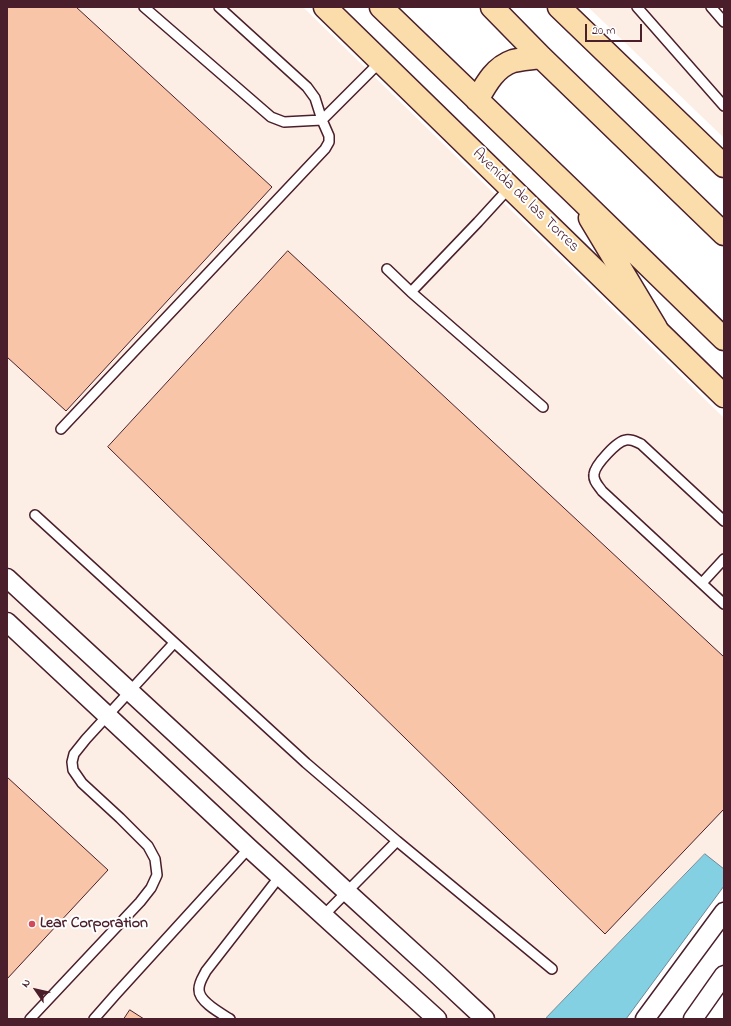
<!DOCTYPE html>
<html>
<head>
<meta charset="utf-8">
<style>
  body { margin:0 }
  #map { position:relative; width:731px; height:1026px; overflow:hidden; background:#fff; font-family:"Indie Flower",sans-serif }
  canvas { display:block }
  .frame { position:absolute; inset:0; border:8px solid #4a1f2b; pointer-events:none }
  .north { position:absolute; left:16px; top:970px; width:40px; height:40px; -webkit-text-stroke:3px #fff; paint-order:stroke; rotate:304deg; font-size:11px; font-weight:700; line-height:16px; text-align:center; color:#4a1f2b }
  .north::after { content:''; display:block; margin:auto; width:14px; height:18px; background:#4a1f2b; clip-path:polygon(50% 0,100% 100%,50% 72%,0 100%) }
  .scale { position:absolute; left:585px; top:24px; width:57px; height:18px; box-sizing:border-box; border:2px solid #4a1f2b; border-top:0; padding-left:5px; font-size:12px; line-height:14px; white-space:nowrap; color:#4a1f2b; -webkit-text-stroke:3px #fff; paint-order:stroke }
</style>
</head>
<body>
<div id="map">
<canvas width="731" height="1026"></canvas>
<div class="frame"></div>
<div class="north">N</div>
<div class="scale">20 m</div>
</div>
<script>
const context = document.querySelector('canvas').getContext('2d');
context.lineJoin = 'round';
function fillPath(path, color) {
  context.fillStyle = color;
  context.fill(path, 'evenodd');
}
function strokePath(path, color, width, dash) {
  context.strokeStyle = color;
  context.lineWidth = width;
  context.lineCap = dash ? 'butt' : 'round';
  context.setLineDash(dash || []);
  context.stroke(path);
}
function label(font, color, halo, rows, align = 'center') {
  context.font = font + ' "Indie Flower",sans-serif';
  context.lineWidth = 4;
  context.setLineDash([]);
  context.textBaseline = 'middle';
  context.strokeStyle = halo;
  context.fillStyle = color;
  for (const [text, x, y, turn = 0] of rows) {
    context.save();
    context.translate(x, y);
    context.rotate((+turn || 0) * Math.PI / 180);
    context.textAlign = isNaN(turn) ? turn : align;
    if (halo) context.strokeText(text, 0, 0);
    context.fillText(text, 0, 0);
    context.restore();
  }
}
const built = new Path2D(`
  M7 7H303L724 418V886L626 1019H7Z
  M588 7H724V138Z`);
const water = new Path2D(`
  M705 854 724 869V886L626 1019H546L547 1017Z`);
const building = new Path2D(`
  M7 7H76L272 187 66 411 7 357Z
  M288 251 724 657V809L605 934 108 447Z
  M7 777 108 870 7 979Z
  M130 1010 144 1019H124Z`);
const service = new Path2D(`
  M144 7 271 117 284 122 322 120 381 61
  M637 7 724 106
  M711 7 724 22
  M387 269 411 292 543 407
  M411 292 478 222 510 187
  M61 429 325 149 329 142V136L322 120 315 98 307 87 219 7
  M35 515 306 763 397 841 323 916
  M724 521 641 444C636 442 632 439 626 440 617 441 595 465 594 474 593 481 598 485 602 491L724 604
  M702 583 724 559
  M397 841 552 969
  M30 1019 140 902 151 888 157 875 155 859 148 846 120 818 82 783 73 770 72 762 74 754 86 739 174 643
  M94 1019 116 994 249 848
  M230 1019C220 1013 198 1001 199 989 199 982 203 977 206 971L280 876`);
const minor = new Path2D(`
  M7 578 347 892 438 975 485 1019
  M7 622 249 848 437 1019
  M645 1019 724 912
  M693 1019 724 975`);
const primary = new Path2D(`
  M325 7 724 396
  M559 7 724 166`);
const trunk = new Path2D(`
  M381 7 573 192 724 339
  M492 7 541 57 724 234
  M477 100C486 84 495 67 513 61 522 59 532 58 541 57
  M590 218 656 328`);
const markers = [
  [32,924,4,"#d1495b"]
];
const streetNames = [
  ["Avenida de las Torres",525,201,44]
];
const poiNames = [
  ["Lear Corporation",40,924]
];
fillPath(built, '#fdeee5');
fillPath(water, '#83d0e2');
strokePath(water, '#6c8999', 1);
fillPath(building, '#f8c5a9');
strokePath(building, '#4a1f2b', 1);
strokePath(service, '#4a1f2b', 12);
strokePath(minor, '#4a1f2b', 21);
strokePath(primary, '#4a1f2b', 25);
strokePath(trunk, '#4a1f2b', 25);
strokePath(service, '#fff', 9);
strokePath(minor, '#fff', 18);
strokePath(primary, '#faddab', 22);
strokePath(trunk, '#faddab', 22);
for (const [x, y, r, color] of markers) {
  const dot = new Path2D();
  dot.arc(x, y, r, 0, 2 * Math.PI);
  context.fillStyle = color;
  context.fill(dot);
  strokePath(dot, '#fff', 1.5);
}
label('16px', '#4a1f2b', '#fff', streetNames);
label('bold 16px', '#4a1f2b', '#fff', poiNames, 'left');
</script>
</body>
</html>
